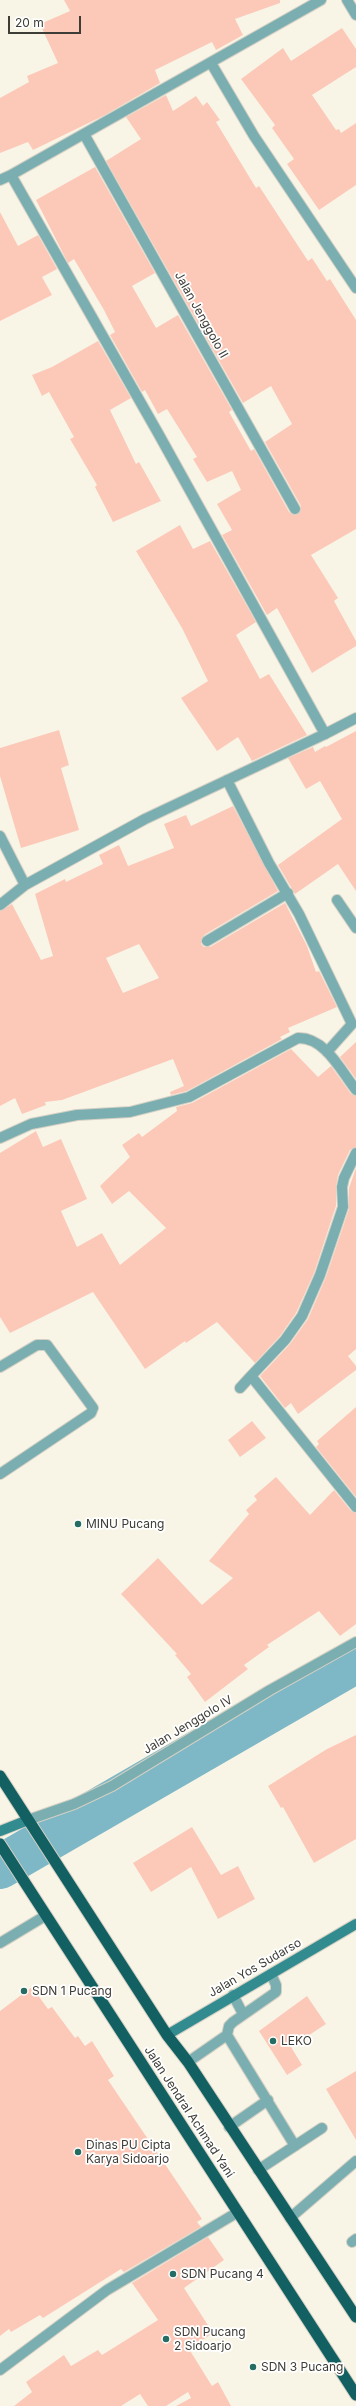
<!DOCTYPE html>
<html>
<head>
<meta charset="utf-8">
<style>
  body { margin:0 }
  #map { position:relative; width:356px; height:2406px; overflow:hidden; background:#f8f5e7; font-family:Inter,sans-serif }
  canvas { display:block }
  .scale { position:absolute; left:8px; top:16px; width:73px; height:18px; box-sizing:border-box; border:2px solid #3d3c36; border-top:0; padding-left:5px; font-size:12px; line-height:14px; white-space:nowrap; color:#3d3c36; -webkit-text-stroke:3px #fff; paint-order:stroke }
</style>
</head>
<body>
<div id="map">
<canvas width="356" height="2406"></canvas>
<div class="scale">20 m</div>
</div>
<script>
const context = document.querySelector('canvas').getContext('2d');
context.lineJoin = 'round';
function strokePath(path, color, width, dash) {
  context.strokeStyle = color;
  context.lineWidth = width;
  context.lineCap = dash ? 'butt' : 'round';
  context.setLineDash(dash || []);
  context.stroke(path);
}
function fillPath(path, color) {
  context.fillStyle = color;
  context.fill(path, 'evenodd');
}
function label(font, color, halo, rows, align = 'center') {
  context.font = font + ' Inter,sans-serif';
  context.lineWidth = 3.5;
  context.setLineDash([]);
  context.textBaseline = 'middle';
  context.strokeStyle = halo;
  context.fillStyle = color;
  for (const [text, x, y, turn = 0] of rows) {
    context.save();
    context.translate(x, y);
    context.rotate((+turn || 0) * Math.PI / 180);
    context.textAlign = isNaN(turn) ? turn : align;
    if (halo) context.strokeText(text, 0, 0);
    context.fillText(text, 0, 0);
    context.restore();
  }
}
const river = new Path2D(`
  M0 1867 356 1661`);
const building = new Path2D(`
  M64 0H280V3L235 19 243 35 216 50 212 42 155 70 160 83 105 115 33 150 28 142 0 153V98L29 82 27 76 58 63 40 24 70 11Z
  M342 28 356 49V67L312 95 336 130 339 129 341 133 356 123V185L319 210 287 164 294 159 272 128 275 125 241 79 283 48 291 61Z
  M166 95 173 111 196 96 203 106 207 102 220 120 216 122 256 188 259 186 308 261 312 258 327 281 330 279 356 320V529L311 555 338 598 334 601 356 641V646L312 673 277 608 267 615 222 535 232 530 217 504 241 490 232 471 207 482 193 459 197 457 167 409 158 414 145 390 142 392 110 335 115 332 104 310 74 259 68 263 36 200 95 167 155 273 132 286 156 328 178 315 232 410 229 412 251 451 254 449 289 512 295 515 298 514 301 506 265 442 292 424 271 386 243 403 106 161 141 139 126 117Z
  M0 212 18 246 38 235 57 269 42 277 52 295 0 321Z
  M98 341 131 398 110 410 136 464 139 462 161 501 113 522 95 487 97 485 70 439 74 437 49 392 42 396 32 375 52 367Z
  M180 525 193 549 210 541 256 622 236 635 260 679 269 674 307 735 252 761 238 737 217 751 181 698 208 681 182 628 136 551Z
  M59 730 69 765 61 768 79 830 21 848 0 776V748Z
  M356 731V891L338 864 295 894 278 865 342 819 320 781 306 789 288 758 313 747 315 752 325 746 326 747Z
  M233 806 278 891 204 935 201 944 204 947H210L285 903 307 946 316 972 319 971 337 1007 288 1028 290 1032 280 1037 282 1039 187 1091 171 1095 170 1092 184 1086 173 1059 62 1100 45 1102 46 1105 22 1114 15 1098 0 1106V911L12 904 41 960 53 956 35 894 65 879 66 882 103 864 99 855 119 845 128 866 174 848 164 824 186 815 191 826ZM139 944 159 978 123 993 106 958Z
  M356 1042V1079L340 1057Z
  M291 1049 318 1077 331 1066 351 1094 356 1096V1147L350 1150 338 1175 336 1187V1206L314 1273 296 1313 280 1336 255 1363 217 1322 186 1343 185 1341 145 1369 93 1292 10 1333 0 1317V1153L36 1131 43 1147 61 1139 87 1199 61 1211 77 1247 102 1233 120 1265 166 1228 129 1191 112 1204 100 1186 130 1157 122 1145 139 1133 142 1137 177 1111 176 1107 192 1103Z
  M356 1168V1349L348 1356 356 1366V1370L298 1414 291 1403 285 1408 260 1376 290 1344 308 1319 326 1277 349 1209V1188Z
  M356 1407V1497L316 1447 319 1444 317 1441Z
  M252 1421 266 1438 240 1457 228 1440Z
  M276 1477 310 1515 334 1490 351 1511 356 1513V1624L340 1636 319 1611 267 1645 269 1647 244 1665 248 1669 205 1702 187 1677 191 1674 175 1655 177 1654 121 1594 158 1558 202 1605 233 1578 209 1561 249 1514 246 1510 257 1500 254 1496Z
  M356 1735V1839L314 1863 283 1807 281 1808 268 1786 327 1749Z
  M192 1827 221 1875 238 1866 255 1899 218 1919 191 1867 151 1892 133 1863Z
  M32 1987 48 2009 52 2007 75 2038 78 2036 85 2046 92 2041 114 2076 108 2080 202 2219 197 2222 201 2227 124 2272 121 2269 43 2318 40 2315 11 2332 9 2329 0 2336V2011Z
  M307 1996 326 2024 291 2047 302 2065 287 2075 259 2031Z
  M356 2071V2140L326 2089Z
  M208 2237 224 2260 184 2288 213 2333 189 2349 212 2386 218 2382 231 2406H176L191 2398 188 2392 166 2406H148L140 2394 121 2406H14L32 2392 26 2382 64 2355 71 2366 98 2350 102 2355 158 2320 132 2283Z`);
const service = new Path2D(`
  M325 734 356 718
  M337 900 356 928
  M0 1367 37 1345H47L93 1408 91 1413 0 1474
  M271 1974 276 1985V1992L233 2022 229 2026 227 2035 295 2146
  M233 1995 243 2014
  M188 2062 227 2035
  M229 2127 268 2100
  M258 2170 322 2128
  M290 2218 356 2161
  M352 2242 356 2239
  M0 2370 107 2290 238 2212`);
const minor = new Path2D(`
  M347 0 356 15
  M211 63 254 136 356 288
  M84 134 295 509
  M11 175 158 433 325 734 145 819 25 885
  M0 180 11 175 321 0
  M227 780 269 863 299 914 352 1024 327 1052
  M0 836 25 885 0 905
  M207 941 288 893
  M0 1138 31 1124 77 1115 130 1112 189 1097 298 1038C325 1037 341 1071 356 1090
  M356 1153 344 1178 342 1187 343 1207 320 1275 302 1316 285 1340 251 1376 356 1507
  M240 1388 251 1376
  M28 1820 74 1804 112 1786 270 1690 356 1642
  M0 1943 45 1916`);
const secondary = new Path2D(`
  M0 1831 28 1820
  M167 2035 356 1924`);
const trunk = new Path2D(`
  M0 1776 167 2035 188 2062 356 2317
  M0 1844 356 2395`);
const markers = [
  [78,1524,4,"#256d62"],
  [24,1991,4,"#256d62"],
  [273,2041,4,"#256d62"],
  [78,2152,4,"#256d62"],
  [173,2274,4,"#256d62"],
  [166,2339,4,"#256d62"],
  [253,2367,4,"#256d62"]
];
const streetNames = [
  ["Jalan Jenggolo II",201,315,61],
  ["Jalan Jenggolo IV",188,1725,-31],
  ["Jalan Yos Sudarso",255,1968,-30],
  ["Jalan Jendral Achmad Yani",189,2112,57]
];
const poiNames = [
  ["MINU Pucang",86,1524],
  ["SDN 1 Pucang",32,1991],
  ["LEKO",281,2041],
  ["Dinas PU Cipta",86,2145],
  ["Karya Sidoarjo",86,2159],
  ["SDN Pucang 4",181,2274],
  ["SDN Pucang",174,2332],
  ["2 Sidoarjo",174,2346],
  ["SDN 3 Pucang",261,2367]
];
strokePath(river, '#7eb7c5', 44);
fillPath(building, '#fcc9b9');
strokePath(service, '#d3d0c4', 12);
strokePath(minor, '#d3d0c4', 12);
strokePath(secondary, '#d3d0c4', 12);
strokePath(trunk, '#d3d0c4', 13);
strokePath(service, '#7aaeb0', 10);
strokePath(minor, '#7aaeb0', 10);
strokePath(secondary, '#318b8f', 10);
strokePath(trunk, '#126062', 11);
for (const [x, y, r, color] of markers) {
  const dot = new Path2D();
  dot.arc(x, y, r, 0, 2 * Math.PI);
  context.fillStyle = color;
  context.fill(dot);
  strokePath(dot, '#fff', 1.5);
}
label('12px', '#3d3c36', '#fff', streetNames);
label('12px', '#3d3c36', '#fff', poiNames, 'left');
</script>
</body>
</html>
